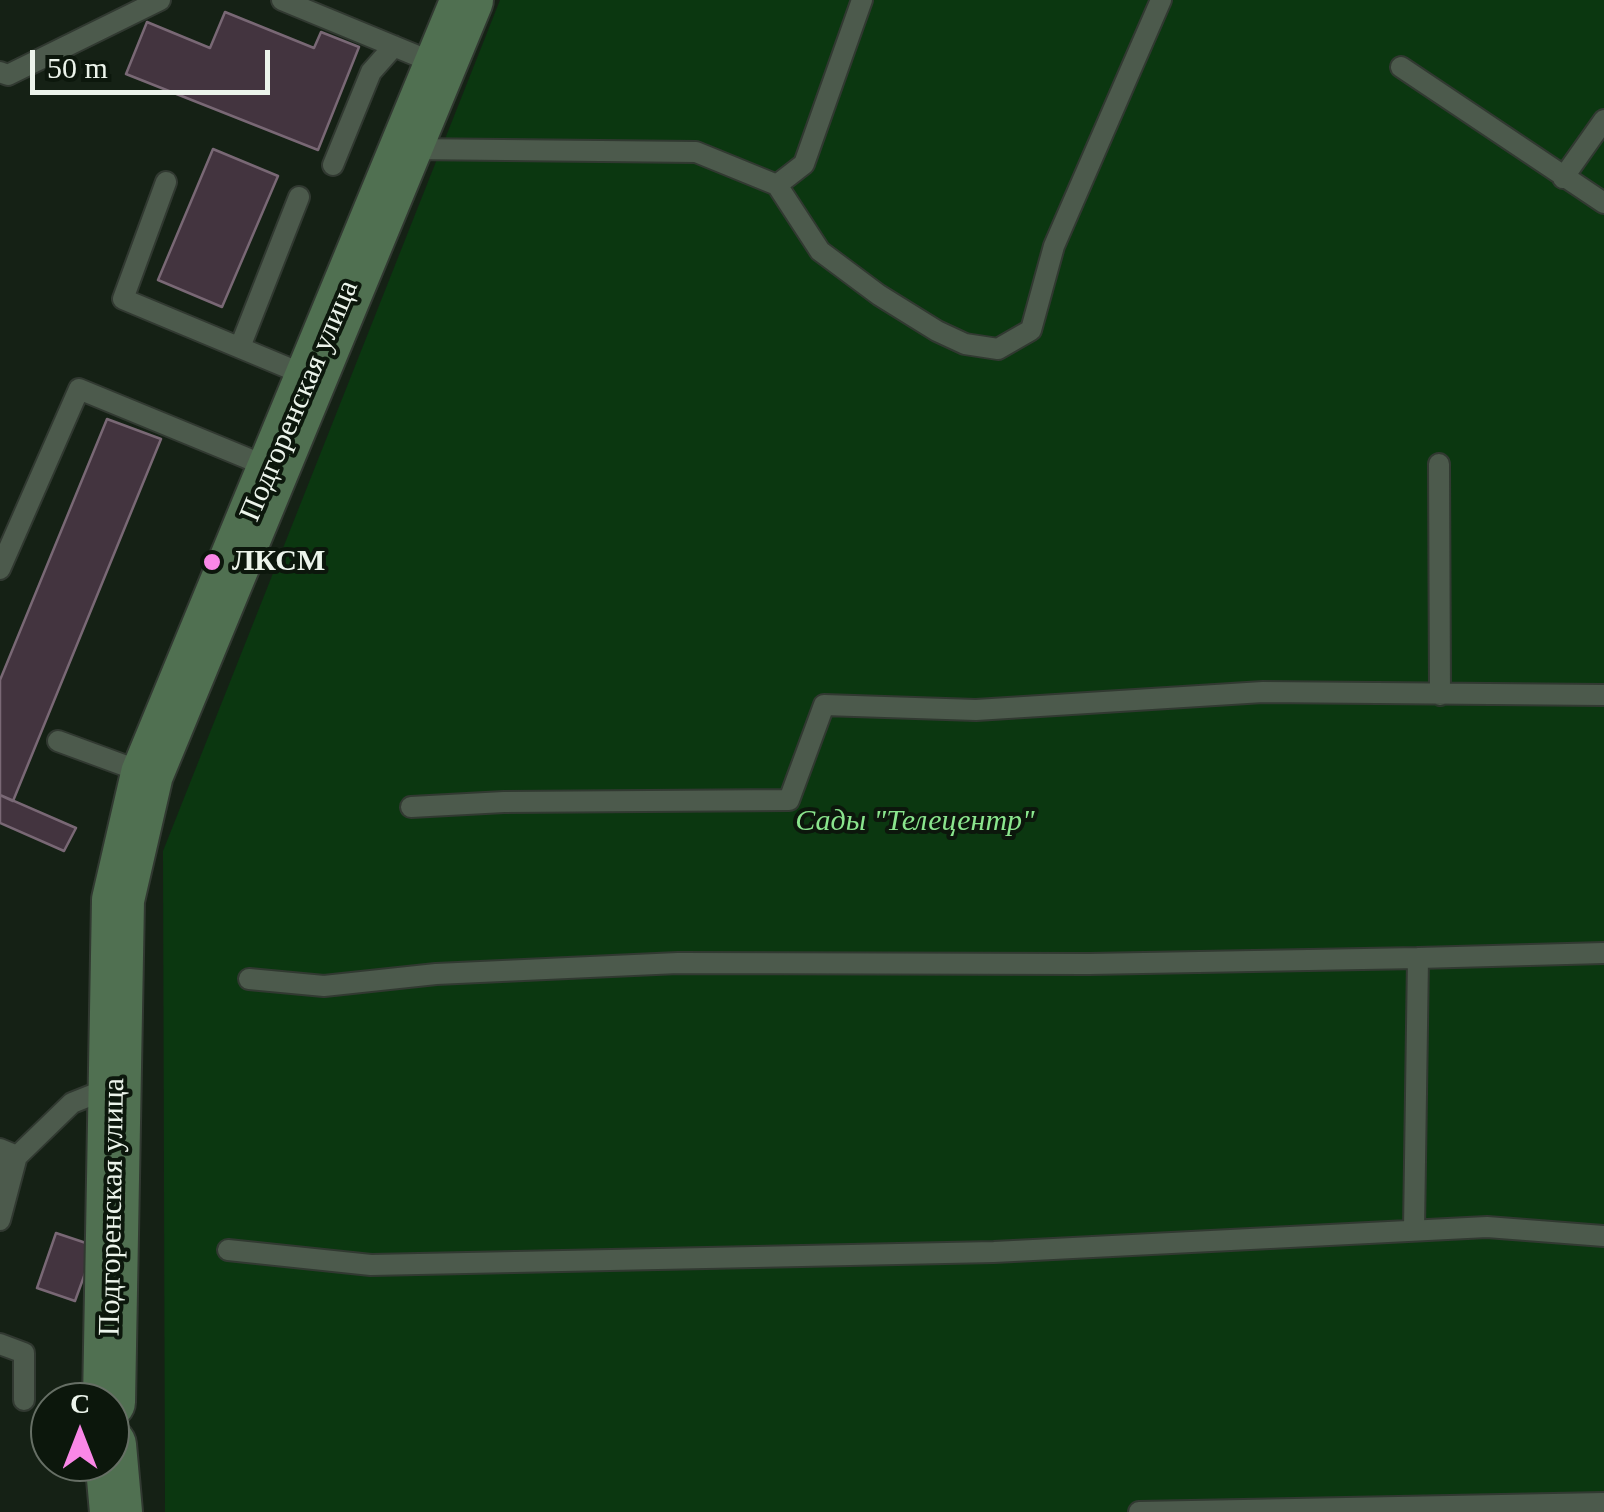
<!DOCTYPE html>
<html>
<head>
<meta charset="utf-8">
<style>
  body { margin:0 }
  #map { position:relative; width:1604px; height:1512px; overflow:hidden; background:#152115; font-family:Georgia,serif }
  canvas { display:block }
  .north { position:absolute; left:30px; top:1382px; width:100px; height:100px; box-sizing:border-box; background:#0c170c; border:2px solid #666f65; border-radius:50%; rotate:0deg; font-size:28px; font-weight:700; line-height:40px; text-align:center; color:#ecf4eb }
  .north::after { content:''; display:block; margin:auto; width:35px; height:45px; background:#fa87e7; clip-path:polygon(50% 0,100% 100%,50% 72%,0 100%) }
  .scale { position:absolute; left:30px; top:50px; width:240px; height:45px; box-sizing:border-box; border:5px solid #ecf4eb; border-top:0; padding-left:12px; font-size:30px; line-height:35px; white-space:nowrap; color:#ecf4eb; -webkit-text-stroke:8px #0c170c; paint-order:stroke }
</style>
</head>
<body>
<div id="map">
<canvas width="1604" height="1512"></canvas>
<div class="north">С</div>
<div class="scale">50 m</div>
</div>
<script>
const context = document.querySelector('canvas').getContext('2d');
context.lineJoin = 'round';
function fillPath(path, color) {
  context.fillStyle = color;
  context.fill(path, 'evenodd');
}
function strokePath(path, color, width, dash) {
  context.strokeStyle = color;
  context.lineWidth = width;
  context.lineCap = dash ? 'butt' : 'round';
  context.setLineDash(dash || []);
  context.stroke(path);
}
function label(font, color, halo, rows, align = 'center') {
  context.font = font + ' Georgia,serif';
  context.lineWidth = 8;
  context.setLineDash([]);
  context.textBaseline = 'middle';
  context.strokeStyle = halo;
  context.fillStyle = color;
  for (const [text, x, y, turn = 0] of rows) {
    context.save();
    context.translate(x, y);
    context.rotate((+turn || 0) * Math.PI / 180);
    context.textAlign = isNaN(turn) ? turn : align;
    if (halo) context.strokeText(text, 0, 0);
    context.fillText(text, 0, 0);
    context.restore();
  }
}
const green = new Path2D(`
  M500 0H1604V1512H165L163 851Z`);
const building = new Path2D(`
  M225 12 314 48 321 32 359 47 318 150 126 74 147 22 210 48Z
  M213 149 278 176 222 307 158 280Z
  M107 419 161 439 13 801 0 795V680Z
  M0 795 76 828 64 851 0 823Z
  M56 1233 95 1246 75 1301 37 1288Z`);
const lane = new Path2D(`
  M282 0 437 64
  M1401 67 1604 203
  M0 72 8 75 160 0
  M409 149 696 152 777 185 820 251 879 295 937 331 965 344 998 349 1031 330 1054 246 1161 0
  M333 165 371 72 394 46
  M1563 178 1604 120
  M166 182 123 299 310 377
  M777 185 804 164 862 0
  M240 347 299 197
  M1439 464 1440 695
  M0 569 79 389 271 468
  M58 741 145 773
  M411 807 504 802 789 800 824 705 976 710 1263 692 1604 695
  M249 979 324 986 436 974 678 963 1089 964 1418 958
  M0 1149 17 1156 0 1220
  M0 1173 72 1103 112 1087
  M1414 1229 1418 958 1604 953
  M228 1250 371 1265 994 1252 1487 1227 1604 1236
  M0 1344 24 1353V1400
  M1139 1512 1604 1503`);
const secondary = new Path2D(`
  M109 1402 118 900 147 774 467 0
  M110 1445 116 1512`);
const markers = [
  [212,562,10,"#fa87e7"]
];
const streetNames = [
  ["Подгоренская улица",300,401,-67],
  ["Подгоренская улица",113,1207,-89]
];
const poiNames = [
  ["ЛКСМ",232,562]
];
const parkNames = [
  ["Сады \"Телецентр\"",915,822]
];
fillPath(green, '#0b3710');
fillPath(building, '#43343f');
strokePath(building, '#796875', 2.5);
strokePath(lane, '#313931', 24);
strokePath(secondary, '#313931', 56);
strokePath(lane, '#4c5a4c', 20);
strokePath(secondary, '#507051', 52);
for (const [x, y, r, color] of markers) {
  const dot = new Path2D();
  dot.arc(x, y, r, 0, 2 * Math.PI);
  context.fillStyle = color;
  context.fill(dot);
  strokePath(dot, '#0c170c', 4);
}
label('30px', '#ecf4eb', '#0c170c', streetNames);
label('bold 30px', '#ecf4eb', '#0c170c', poiNames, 'left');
label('italic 30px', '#8ae58d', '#0c170c', parkNames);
</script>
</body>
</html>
